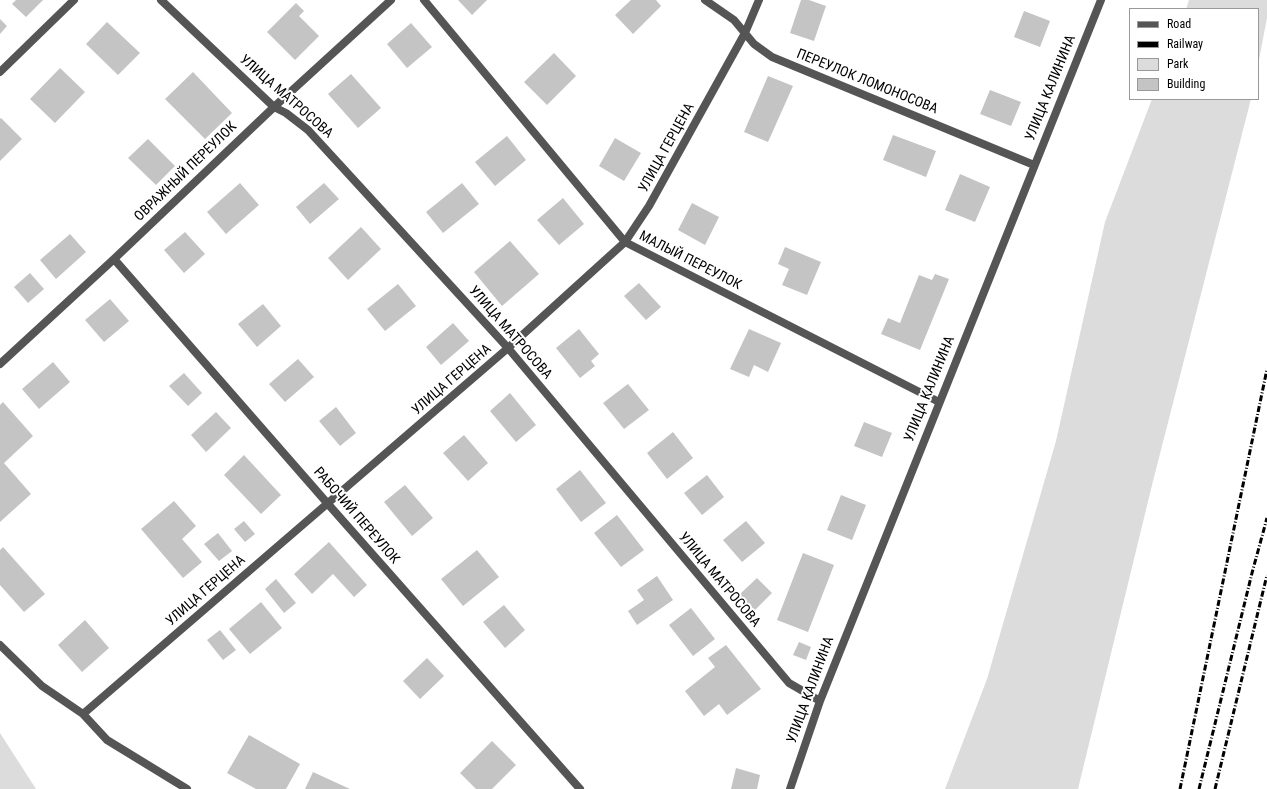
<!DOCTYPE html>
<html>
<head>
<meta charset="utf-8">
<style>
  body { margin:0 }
  #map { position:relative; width:1267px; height:789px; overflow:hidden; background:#fff; font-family:"Roboto Condensed",sans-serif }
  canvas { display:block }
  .legend { position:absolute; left:1129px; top:8px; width:130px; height:92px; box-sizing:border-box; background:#fff; border:1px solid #999; margin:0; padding:5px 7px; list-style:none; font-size:12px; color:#000 }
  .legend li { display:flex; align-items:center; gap:8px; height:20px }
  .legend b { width:20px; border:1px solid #999 }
</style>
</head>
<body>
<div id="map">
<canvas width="1267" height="789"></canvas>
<ul class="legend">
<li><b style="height:5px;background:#555"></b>Road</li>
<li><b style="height:5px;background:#000"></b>Railway</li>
<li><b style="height:11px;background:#dcdcdc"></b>Park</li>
<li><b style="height:11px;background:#c4c4c4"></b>Building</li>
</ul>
</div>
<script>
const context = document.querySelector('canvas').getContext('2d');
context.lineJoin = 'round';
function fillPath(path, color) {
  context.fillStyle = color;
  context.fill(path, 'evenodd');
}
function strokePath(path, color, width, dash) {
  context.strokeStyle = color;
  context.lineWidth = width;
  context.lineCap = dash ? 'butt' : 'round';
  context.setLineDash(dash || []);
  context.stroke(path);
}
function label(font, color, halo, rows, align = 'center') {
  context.font = font + ' "Roboto Condensed",sans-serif';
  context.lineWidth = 4;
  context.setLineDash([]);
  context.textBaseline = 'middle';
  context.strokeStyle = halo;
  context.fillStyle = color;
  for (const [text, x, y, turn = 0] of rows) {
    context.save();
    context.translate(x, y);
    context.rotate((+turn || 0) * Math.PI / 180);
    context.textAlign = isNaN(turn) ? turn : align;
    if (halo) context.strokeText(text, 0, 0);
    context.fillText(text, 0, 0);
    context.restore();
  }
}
const green = new Path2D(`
  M1189 0H1267V18L1258 65V9H1186Z
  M1152 99H1251L1153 481 1078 789H945L987 679 1056 441 1105 222Z
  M0 733 36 789H0Z`);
const building = new Path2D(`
  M16 0H43L26 17 12 4Z
  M458 0H487L472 15Z
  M631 0H656L661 6 633 34 615 15Z
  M801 0H809L826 6 814 41 790 33Z
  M296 3 304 11 299 16 319 36 295 60 267 32Z
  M1024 11 1050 21 1040 47 1014 37Z
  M0 19 7 26 0 34Z
  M107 22 140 53 118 75 86 44Z
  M411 23 432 47 407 68 387 44Z
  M554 53 576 76 547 105 524 82Z
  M60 68 85 92 55 123 30 99Z
  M193 72 232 113 205 139 165 99Z
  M351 74 381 108 358 128 328 94Z
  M768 76 793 86 768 142 744 132Z
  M990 90 1021 102 1011 126 980 114Z
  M1 118 22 139 0 161V119Z
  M893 135 936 151 926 177 883 160Z
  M507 136 526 160 495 186 475 162Z
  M615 138 641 153 624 181 599 166Z
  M148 139 175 166 156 185 128 158Z
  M960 174 990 187 975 222 945 210Z
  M240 183 259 205 226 234 207 212Z
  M324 183 339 199 310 224 296 207Z
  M462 183 479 204 443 233 426 212Z
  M563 198 584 224 559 245 537 220Z
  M692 203 719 217 705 245 678 230Z
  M361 227 381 249 348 280 328 258Z
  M185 232 205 254 184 273 164 250Z
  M70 234 86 252 56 279 40 260Z
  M510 241 539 274 502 306 474 272Z
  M785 247 821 262 807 295 782 285 789 269 778 264Z
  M30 273 44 289 28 303 14 287Z
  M935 274 949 279 920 350 881 334 888 318 900 323 919 275 932 280Z
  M639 283 661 307 646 320 624 296Z
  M398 284 416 306 385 331 367 309Z
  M110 299 129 321 104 342 85 320Z
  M263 304 281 326 257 347 238 324Z
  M453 323 469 341 441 365 426 347Z
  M579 329 599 354 591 361 595 366 580 378 556 348Z
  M749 329 781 343 768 372 754 365 749 377 730 369Z
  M298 359 314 377 285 402 269 384Z
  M53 362 70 382 39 409 22 389Z
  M184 373 202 393 188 406 169 386Z
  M628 384 649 410 624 429 603 403Z
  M510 393 536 425 516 442 490 411Z
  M3 402 33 436 4 463 31 494 0 522V405Z
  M336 407 356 433 340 446 319 421Z
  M216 412 231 428 206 452 191 435Z
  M864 422 892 433 882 457 854 446Z
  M673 432 693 458 667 479 647 453Z
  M464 435 488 463 468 481 443 453Z
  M244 455 281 495 261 514 224 475Z
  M580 470 606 503 581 522 556 489Z
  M707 475 724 497 702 515 684 493Z
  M405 485 433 518 412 536 384 502Z
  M841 495 866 505 852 540 827 530Z
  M174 501 196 526 182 539 202 562 183 578 141 529Z
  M617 515 644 550 621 567 594 533Z
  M244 521 255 534 245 542 234 529Z
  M746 521 765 543 742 562 723 540Z
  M218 533 232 551 219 561 204 544Z
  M329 542 367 585 354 597 333 574 312 594 294 574Z
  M3 547 45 594 24 612 0 585V550Z
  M477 550 499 577 463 606 441 579Z
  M803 553 834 565 808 632 777 620Z
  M657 576 673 600 637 625 628 611 644 600 637 590Z
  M757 578 772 593 754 611 739 595Z
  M276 579 296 603 284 613 265 589Z
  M261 602 282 628 250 654 229 629Z
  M504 605 525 630 505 648 483 622Z
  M691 608 715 639 693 656 669 625Z
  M85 620 109 648 82 672 58 645Z
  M220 630 236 650 223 660 207 640Z
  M799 642 811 647 806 660 793 655Z
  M726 645 761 689 727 715 719 704 704 716 685 691 715 667 708 658Z
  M427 658 444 676 420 699 403 681Z
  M249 735 300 764 286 789H256L227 773Z
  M492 741 516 765 492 789H476L460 773Z
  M736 768 760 775 757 789H731Z
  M313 772 350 789H305Z`);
const street = new Path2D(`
  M161 0 274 107 286 113 308 130 508 348 789 683 820 701
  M424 0 625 242 939 402
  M705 0 734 20 754 44 772 57 1034 165
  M0 72 74 0
  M114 259 328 504 580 789
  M0 364 114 259 274 107 391 0
  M0 645 42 686 83 714 107 740 187 789
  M83 714 508 348 625 242 649 206 745 33 759 0
  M790 789 820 701 1101 0`);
const rail = new Path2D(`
  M1180 789 1267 369
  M1199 789 1252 573 1267 518
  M1215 789 1267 575`);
const streetNames = [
  ["ПЕРЕУЛОК ЛОМОНОСОВА",867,82,22],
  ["УЛИЦА КАЛИНИНА",1051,88,-68],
  ["УЛИЦА МАТРОСОВА",286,97,41],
  ["УЛИЦА ГЕРЦЕНА",667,148,-61],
  ["ОВРАЖНЫЙ ПЕРЕУЛОК",186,172,-44],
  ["МАЛЫЙ ПЕРЕУЛОК",690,261,27],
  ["УЛИЦА МАТРОСОВА",510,333,49],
  ["УЛИЦА ГЕРЦЕНА",452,380,-41],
  ["УЛИЦА КАЛИНИНА",930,389,-68],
  ["РАБОЧИЙ ПЕРЕУЛОК",356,516,49],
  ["УЛИЦА МАТРОСОВА",719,580,50],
  ["УЛИЦА ГЕРЦЕНА",206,591,-41],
  ["УЛИЦА КАЛИНИНА",811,690,-70]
];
fillPath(green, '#dcdcdc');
fillPath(building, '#c4c4c4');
strokePath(street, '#555', 8);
strokePath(rail, '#000', 3, [6, 2, 1, 2]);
label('14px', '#000', '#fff', streetNames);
</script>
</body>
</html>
